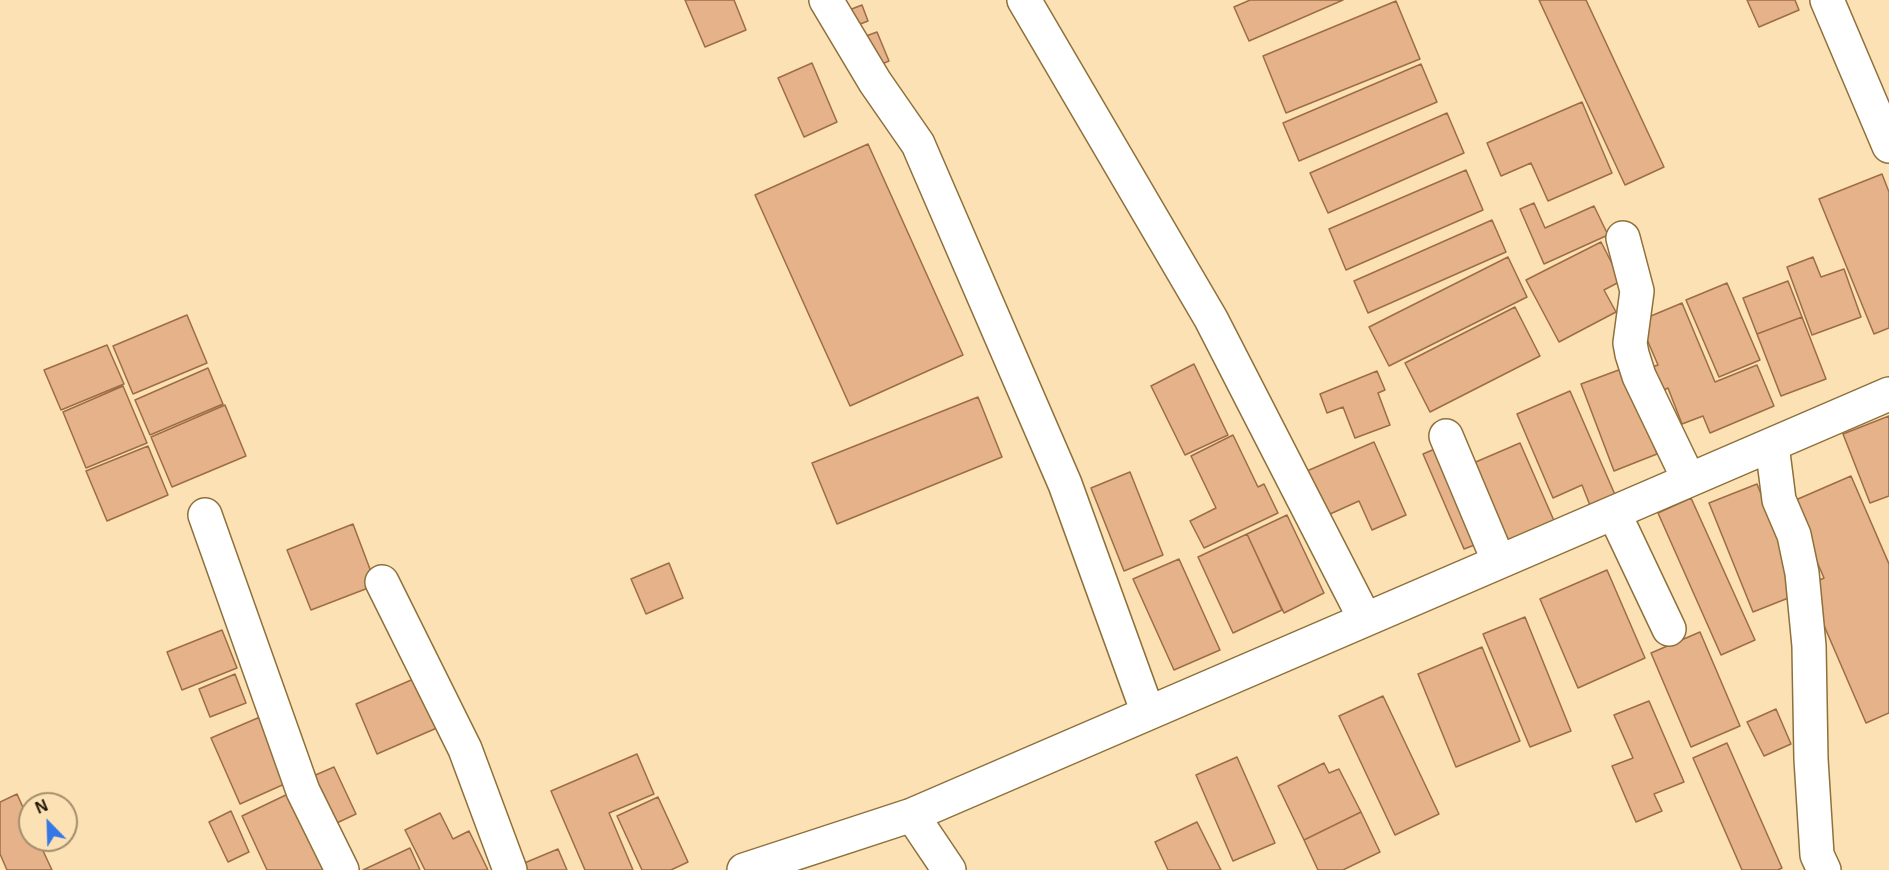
<!DOCTYPE html>
<html>
<head>
<meta charset="utf-8">
<style>
  body { margin:0 }
  #map { position:relative; width:1889px; height:870px; overflow:hidden; background:#fce1b4; font-family:Helvetica,sans-serif }
  canvas { display:block }
  .north { position:absolute; left:18px; top:792px; width:60px; height:60px; box-sizing:border-box; background:#fce1b4; border:2px solid #a38e6c; border-radius:50%; rotate:337deg; font-size:16px; font-weight:700; line-height:24px; text-align:center; color:#1e1200 }
  .north::after { content:''; display:block; margin:auto; width:21px; height:27px; background:#3578e5; clip-path:polygon(50% 0,100% 100%,50% 72%,0 100%) }
</style>
</head>
<body>
<div id="map">
<canvas width="1889" height="870"></canvas>
<div class="north">N</div>
</div>
<script>
const context = document.querySelector('canvas').getContext('2d');
context.lineJoin = 'round';
function fillPath(path, color) {
  context.fillStyle = color;
  context.fill(path, 'evenodd');
}
function strokePath(path, color, width, dash) {
  context.strokeStyle = color;
  context.lineWidth = width;
  context.lineCap = dash ? 'butt' : 'round';
  context.setLineDash(dash || []);
  context.stroke(path);
}
const building = new Path2D(`
  M685 0H734L746 30 705 47Z
  M1250 0H1343L1249 41 1234 7Z
  M1539 0H1586L1664 167 1625 185Z
  M1747 0H1795L1799 10 1759 27Z
  M1396 1 1420 59 1286 113 1263 56Z
  M862 5 868 21 850 28 844 12Z
  M877 32 889 61 870 69 858 39Z
  M812 63 837 122 804 137 778 78Z
  M1421 64 1437 102 1299 161 1283 123Z
  M1582 102 1612 173 1548 201 1531 163 1501 176 1487 143Z
  M1447 113 1464 153 1328 213 1310 173Z
  M868 144 963 355 850 406 755 195Z
  M1466 170 1483 210 1346 270 1329 229Z
  M1882 174 1889 192V328L1874 334 1819 199Z
  M1534 203 1545 228 1594 206 1608 235 1544 264 1520 209Z
  M1492 220 1506 252 1368 313 1354 281Z
  M1601 242 1621 281 1604 290 1616 312 1559 342 1526 280Z
  M1508 257 1527 297 1389 366 1369 327Z
  M1813 257 1821 277 1844 269 1861 317 1812 335 1787 267Z
  M1788 281 1802 317 1757 334 1743 298Z
  M1727 283 1760 360 1719 377 1686 300Z
  M1682 303 1715 382 1757 365 1774 406 1710 433 1703 416 1682 424 1668 388 1662 391 1652 367 1658 365 1639 321Z
  M1515 307 1540 356 1430 412 1405 363Z
  M187 315 207 363 133 394 113 346Z
  M1802 317 1826 379 1781 396 1757 334Z
  M107 345 124 384 61 410 44 370Z
  M1194 364 1228 435 1185 455 1151 386Z
  M208 368 223 404 150 435 135 400Z
  M1624 368 1657 454 1614 471 1581 384Z
  M1377 371 1385 390 1378 393 1390 425 1355 438 1343 407 1327 413 1320 394Z
  M123 386 147 443 86 468 63 412Z
  M1570 391 1616 497 1591 508 1582 485 1553 498 1517 414Z
  M978 397 1002 457 837 524 812 463Z
  M225 405 246 456 172 487 151 437Z
  M1889 416V496L1870 503 1843 434Z
  M1233 435 1258 487 1264 484 1278 513 1204 548 1190 521 1216 508 1191 456Z
  M1374 442 1406 515 1372 530 1359 501 1319 519 1300 474Z
  M1520 443 1555 523 1499 547 1464 467Z
  M1444 445 1485 541 1464 549 1423 454Z
  M148 446 168 495 107 521 86 471Z
  M1130 472 1163 555 1124 571 1091 488Z
  M1851 476 1889 564V713L1866 723 1807 586 1824 578 1791 502Z
  M1757 484 1801 593 1753 612 1709 503Z
  M1691 498 1755 640 1721 655 1658 513Z
  M1287 515 1324 593 1284 613 1247 534Z
  M353 524 376 585 311 610 287 550Z
  M1247 534 1282 610 1233 633 1198 557Z
  M1179 559 1220 650 1174 670 1133 579Z
  M669 563 683 598 646 614 631 579Z
  M1607 570 1645 658 1578 688 1540 599Z
  M1525 617 1571 731 1530 747 1483 634Z
  M222 630 237 668 182 690 167 652Z
  M1700 632 1740 726 1691 747 1651 653Z
  M1482 647 1520 741 1456 767 1418 674Z
  M235 674 246 703 210 717 199 689Z
  M425 674 446 724 377 754 356 704Z
  M1383 696 1439 814 1395 835 1339 716Z
  M1649 701 1684 782 1654 794 1662 811 1636 822 1612 766 1633 758 1614 715Z
  M1776 709 1791 744 1764 756 1747 722Z
  M260 717 289 782 240 804 211 738Z
  M1727 743 1782 868 1778 870H1742L1693 758Z
  M637 754 654 794 609 813 633 870H585L551 791Z
  M1237 757 1275 843 1233 861 1196 775Z
  M1324 763 1329 773 1339 769 1361 812 1304 840 1278 786Z
  M334 767 356 814 326 828 304 780Z
  M290 793 339 870H267L242 816Z
  M17 794 30 823V840H38L52 870H7L0 854V802Z
  M658 797 688 862 671 870H642L617 816Z
  M231 811 249 852 228 862 209 822Z
  M1361 812 1380 852 1343 870H1318L1304 840Z
  M440 813 453 839 469 831 488 870H425L405 830Z
  M1197 822 1221 870H1168L1155 842Z
  M410 848 420 870H363Z
  M558 849 567 870H524L522 864Z`);
const minor = new Path2D(`
  M826 0 875 82 918 144 924 158 1065 484 1148 713
  M1024 0 1211 319 1365 619
  M1827 0 1889 146
  M1623 238 1637 291 1630 343 1632 354 1639 376 1689 480
  M1446 436 1499 562
  M1772 445 1779 500 1794 535 1802 573 1809 646 1811 759 1817 855 1824 870
  M1614 513 1669 629
  M205 515 303 791 342 870
  M382 582 465 749 510 870
  M912 815 949 870
  M744 870 912 815 1889 394`);
fillPath(building, '#e5b289');
strokePath(building, '#9d6d46', 1.5);
strokePath(minor, '#8e703a', 36);
strokePath(minor, '#fff', 33);
</script>
</body>
</html>
